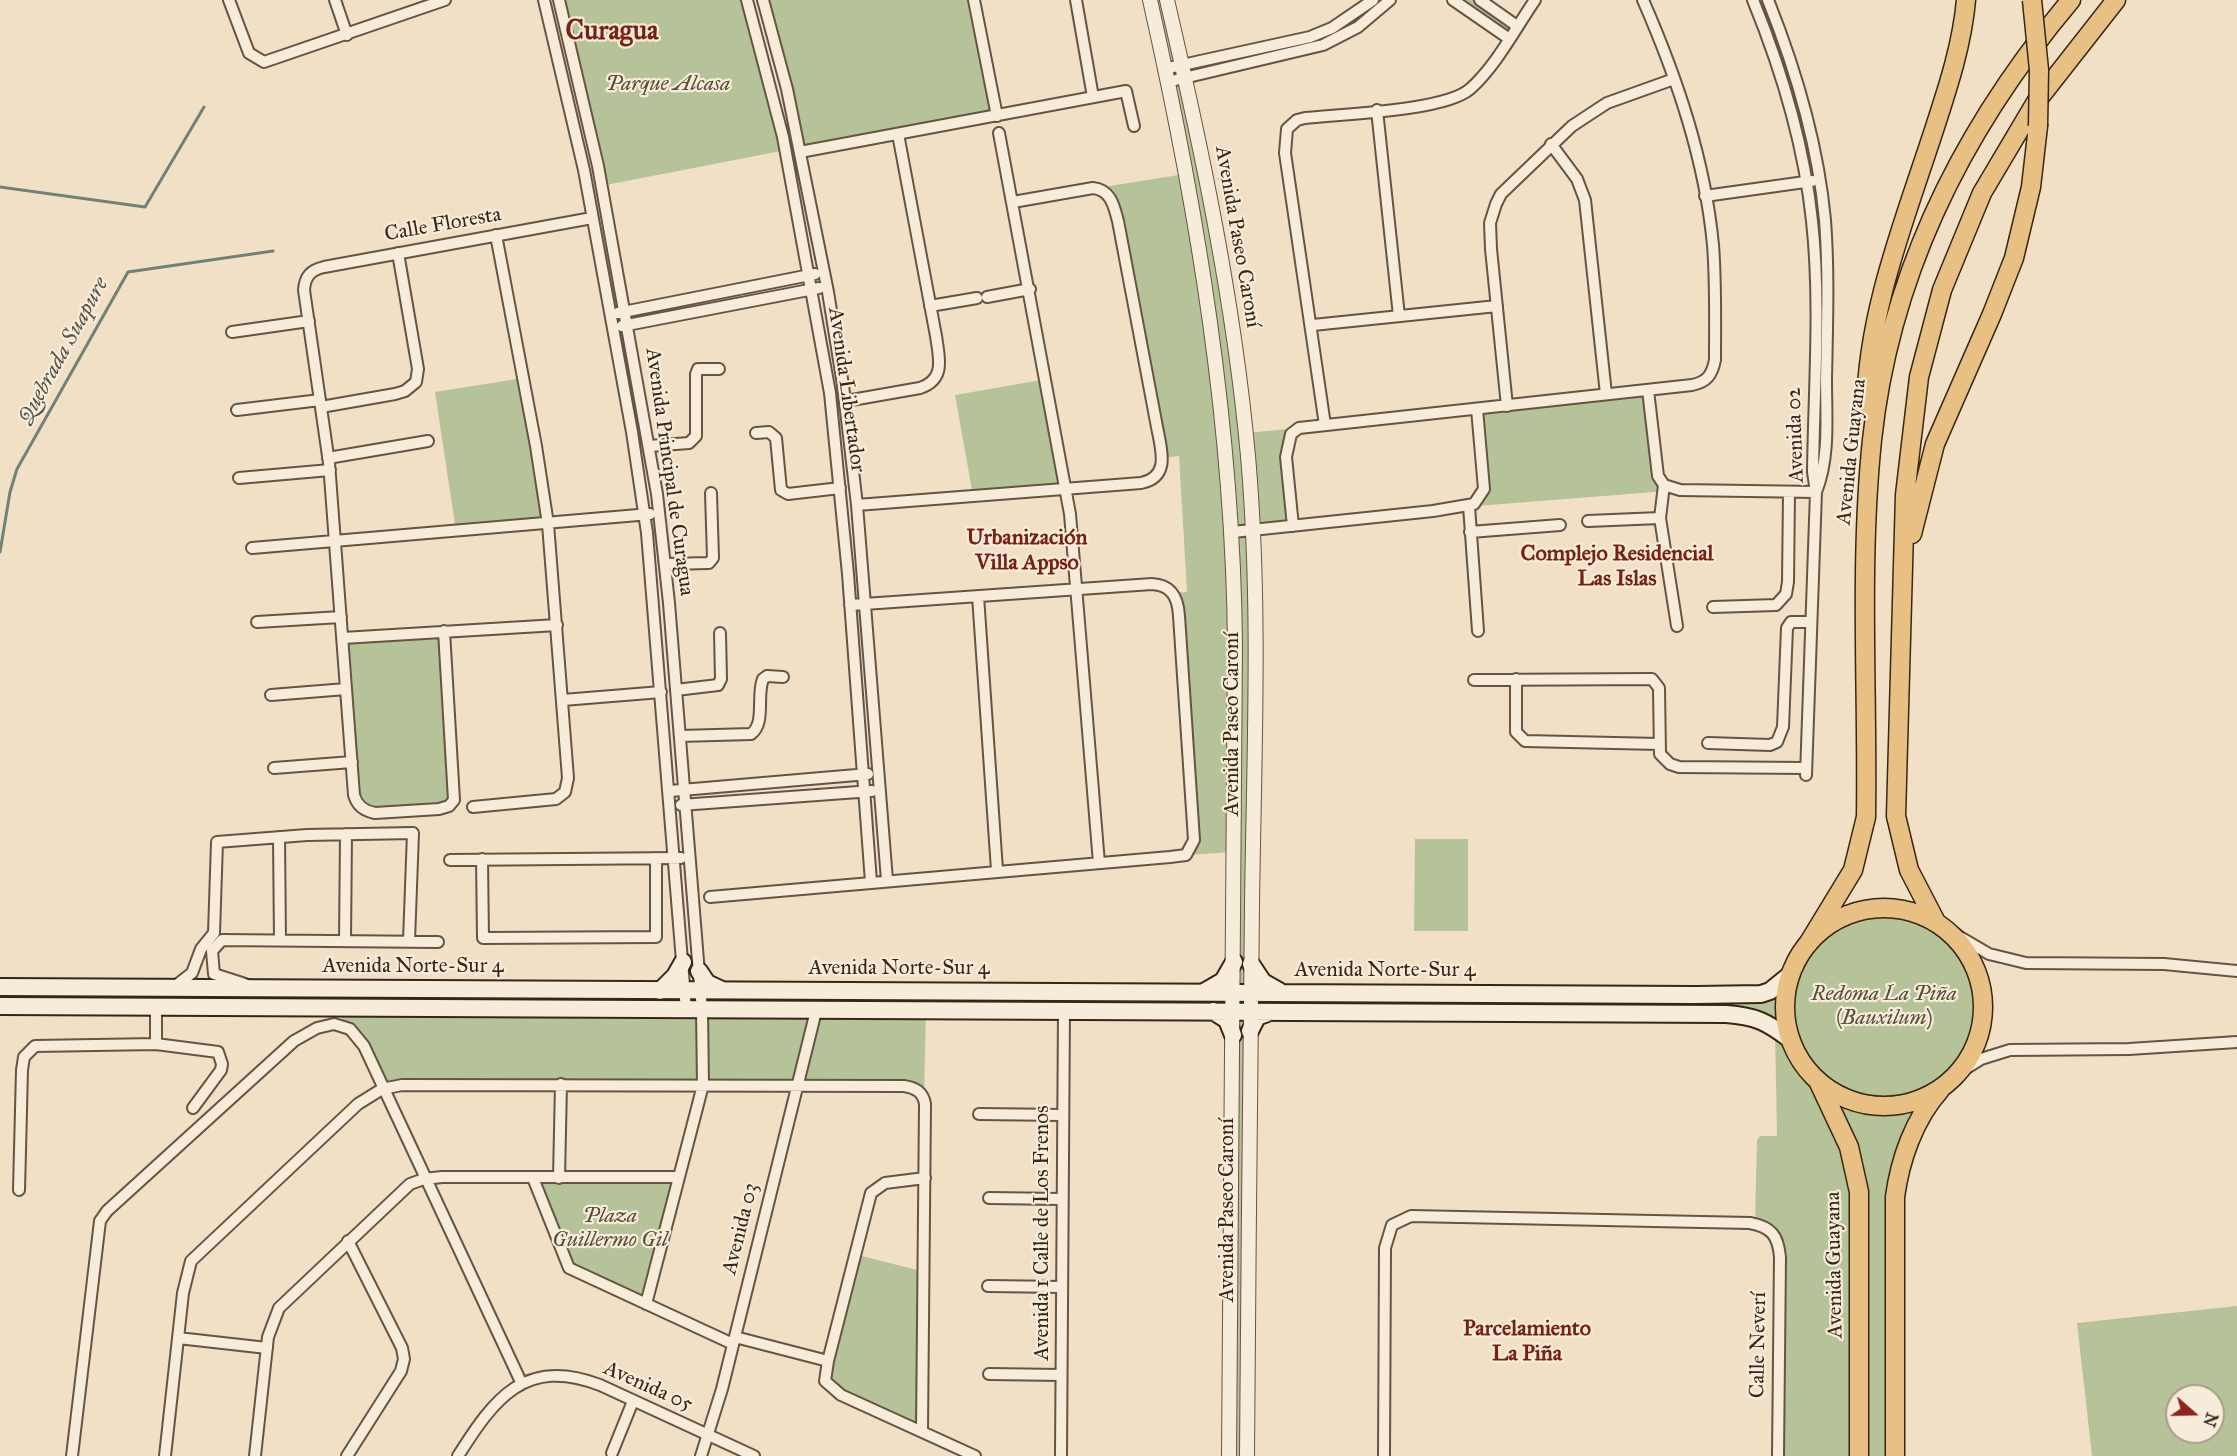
<!DOCTYPE html>
<html>
<head>
<meta charset="utf-8">
<style>
  body { margin:0 }
  #map { position:relative; width:2237px; height:1456px; overflow:hidden; background:#f2e0c6; font-family:"IM FELL Great Primer",serif }
  canvas { display:block }
  .north { position:absolute; left:2165px; top:1384px; width:60px; height:60px; box-sizing:border-box; background:#f7ebda; border:2px solid #aa9c8c; border-radius:50%; rotate:110deg; font-size:16px; font-weight:700; line-height:24px; text-align:center; color:#362616 }
  .north::after { content:''; display:block; margin:auto; width:21px; height:27px; background:#8f2418; clip-path:polygon(50% 0,100% 100%,50% 72%,0 100%) }
</style>
</head>
<body>
<div id="map">
<canvas width="2237" height="1456"></canvas>
<div class="north">N</div>
</div>
<script>
const context = document.querySelector('canvas').getContext('2d');
context.lineJoin = 'round';
function fillPath(path, color) {
  context.fillStyle = color;
  context.fill(path, 'evenodd');
}
function strokePath(path, color, width, dash) {
  context.strokeStyle = color;
  context.lineWidth = width;
  context.lineCap = dash ? 'butt' : 'round';
  context.setLineDash(dash || []);
  context.stroke(path);
}
function label(font, color, halo, rows, align = 'center') {
  context.font = font + ' "IM FELL Great Primer",serif';
  context.lineWidth = 4.5;
  context.setLineDash([]);
  context.textBaseline = 'middle';
  context.strokeStyle = halo;
  context.fillStyle = color;
  for (const [text, x, y, turn = 0] of rows) {
    context.save();
    context.translate(x, y);
    context.rotate((+turn || 0) * Math.PI / 180);
    context.textAlign = isNaN(turn) ? turn : align;
    if (halo) context.strokeText(text, 0, 0);
    context.fillText(text, 0, 0);
    context.restore();
  }
}
const green = new Path2D(`
  M559 0H747L786 150 601 186Z
  M763 0H974L997 116 800 152Z
  M1150 0H1167L1182 65 1310 37 1373 0H1390L1349 33 1185 79 1246 433 1299 428 1289 439 1293 526 1253 530 1251 992 1749 995 1791 974 1808 944 1826 927 1851 913 1878 907 1907 910 1936 921 1966 950 1980 980 1982 1021 1973 1050 1939 1097 1905 1154 1895 1456H1780L1779 1245 1755 1224 1757 1140 1760 1136H1777L1775 1029 1766 1022 1251 1012 1247 1456H1229L1233 1011 926 1012 924 1098 917 1089H382L364 1046 345 1027 339 1009 701 1010 700 992H1233V852L1186 855 1190 852 1174 593 1187 592 1179 456 1163 458 1115 209 1097 188 1185 174 1167 82 1184 79 1182 66 1164 69ZM1234 992H1250L1251 1011H1233Z
  M1453 0H1480L1517 26 1508 38Z
  M523 378 548 524 456 531 435 392Z
  M1047 379 1066 489 973 496 955 395Z
  M1648 390 1658 476 1680 490 1464 507 1480 497 1477 409Z
  M444 631 452 804 375 813 360 807 343 638Z
  M1415 839H1468V931H1414Z
  M679 1177 646 1304 574 1271 533 1178Z
  M854 1254 925 1272 922 1431 832 1390 828 1361Z
  M2237 1306V1456H2092L2077 1323ZM2177 1396H2213V1432H2177Z`);
const stream = new Path2D(`
  M0 187 145 207 204 107
  M0 552 10 492 17 469 128 272 273 251`);
const minor = new Path2D(`
  M229 0 249 53 264 62 445 0
  M335 0 347 35
  M544 0 584 170 632 432 647 533 686 1010
  M559 0 598 166 657 494 669 603 702 1010 703 1085 646 1304
  M747 0 783 137 830 393 848 574 871 882
  M763 0 787 89 828 292 843 385 857 505 887 880
  M974 0 997 116
  M1076 0 1093 97
  M1453 0 1508 38
  M1480 0 1517 26
  M1753 0C1782 71 1804 144 1812 221 1821 302 1814 390 1813 472L1816 492 1806 775
  M1768 0C1796 70 1818 145 1825 220 1829 273 1827 326 1826 380 1826 417 1830 457 1816 492
  M1164 69 1310 37 1332 28 1373 0
  M1167 82 1323 45 1358 27 1390 0
  M1377 110 1399 316
  M999 133 1070 514 1099 863
  M1551 144 1577 179 1585 200 1606 394
  M800 152 1126 91 1134 126
  M1705 196 1812 181
  M987 297 1030 289
  M930 306 977 298
  M618 313 815 274
  M1313 325 1497 306
  M622 326 819 288
  M232 332 309 321
  M1648 390 1658 476 1664 485 1680 490 1816 492
  M846 401 920 388C946 379 939 358 936 336L898 134
  M1507 406 1491 249 1490 223 1496 204 1501 194 1572 126 1607 103 1674 79
  M321 407 395 394 405 391 416 382 418 369 398 253
  M237 410 320 400
  M1325 425 1285 153 1287 129 1297 120 1305 118C1342 114 1445 111 1470 89 1496 66 1515 29 1535 0
  M756 433 769 432 776 438 781 490 788 494 840 488
  M649 446 689 443 696 436V374L698 369H719
  M328 458 428 441
  M239 478 330 470
  M1664 485 1660 518 1677 626
  M857 505 1141 483C1171 477 1161 449 1157 427L1118 221C1114 206 1111 190 1093 188L1013 202
  M1469 506 1478 631
  M1588 521 1660 518
  M1293 526 1286 457 1291 434 1299 428 1692 385C1707 382 1712 375 1715 360 1715 322 1716 283 1713 245 1705 160 1677 78 1643 0
  M1233 532 1433 511 1474 504 1484 489 1477 409
  M1470 532 1560 525
  M252 548 650 514
  M666 564 709 563 713 558 711 493
  M978 596 997 870
  M1713 607 1776 605 1786 594 1788 582 1789 492
  M257 622 341 617
  M444 631 454 800 449 806 439 809 375 813C364 811 357 806 354 795L329 463 304 290C305 276 311 270 324 267L592 218
  M343 638 557 625
  M1516 679V732L1525 741 1659 744
  M1474 680 1652 679 1659 688 1660 754 1670 764 1679 767 1806 768
  M676 690 718 685 721 679 720 633
  M271 695 346 689
  M563 700 661 692
  M680 736 751 734C766 723 756 696 763 679L767 676 783 677
  M1708 743 1770 745 1777 742 1783 727 1787 628 1791 622H1811
  M274 768 352 762
  M670 791 868 774
  M681 805 872 791
  M473 807 556 799 565 792 568 778 548 524 536 446 496 235
  M279 837 280 940
  M482 859 483 938 656 937V858
  M450 860 681 858
  M710 897 1170 857 1186 855 1194 840 1179 616C1178 598 1172 585 1152 584L850 605
  M1948 930 1989 954 2026 963 2164 964 2237 971
  M345 941 346 834
  M245 984 214 974 212 951 222 940 438 942
  M174 987 192 973 201 949 214 933 217 842 307 835 413 833 409 941
  M156 1007V1044
  M1957 1074 1981 1059 2010 1050 2129 1049 2237 1042
  M979 1114 1063 1115
  M533 1178 569 1268 733 1344
  M559 1178 561 1084
  M925 1178 885 1183 871 1193 828 1361 825 1381 841 1395 975 1456
  M19 1190 22 1070 24 1057 35 1046 156 1044 218 1052 222 1064 221 1070 193 1108
  M989 1198 1062 1199
  M988 1286 1062 1287
  M735 1337 828 1361
  M178 1338 267 1348
  M989 1374 1061 1375
  M612 1453 633 1401
  M72 1456 100 1221 107 1211 294 1041 317 1028 334 1024 350 1029 364 1046 521 1382
  M165 1456 183 1293 191 1261 358 1104 382 1089 402 1085 904 1086C916 1088 923 1092 925 1104L922 1431
  M255 1456 268 1337 279 1308 410 1184 424 1179 442 1177H679
  M347 1456 401 1371 404 1359 402 1348 348 1241
  M458 1456C494 1399 525 1356 600 1385L754 1456
  M701 1456 722 1389 816 1011
  M1061 1456 1064 1011
  M1384 1456 1385 1248 1392 1225 1411 1216 1750 1223C1771 1227 1778 1235 1780 1257L1778 1456`);
const tertiary = new Path2D(`
  M1150 0C1198 213 1233 427 1235 645L1229 1456
  M1167 0C1202 150 1234 302 1248 456 1261 605 1254 755 1252 904 1249 1088 1249 1272 1247 1456`);
const secondary = new Path2D(`
  M1251 964 1263 982 1279 991
  M699 971 707 983 722 990
  M0 987 1696 995 1761 994 1770 991 1791 974
  M660 991 675 976 683 962
  M1204 992 1223 981 1234 962
  M0 1006 1726 1014C1756 1016 1767 1022 1791 1040
  M1213 1011 1227 1020 1233 1035
  M1250 1031 1257 1017 1270 1012`);
const primary = new Path2D(`
  M1866 409C1867 314 1904 222 1933 133 1947 90 1962 46 1966 0
  M1912 534 1935 444 1992 314 2014 258 2031 187 2038 126
  M1785 1007a99 99 0 1 1 198 0a99 99 0 1 1-198 0Z
  M1936 922 1909 870 1896 816 1905 495 1919 377 1942 290 1982 193 2036 102 2116 0
  M1808 944 1853 870 1866 817C1868 692 1859 565 1872 440 1890 272 1963 128 2071 0
  M1819 1083 1849 1147 1859 1192V1456
  M1895 1456V1197C1900 1160 1914 1119 1940 1090`);
const primaryBridge = new Path2D(`
  M2032 0 2039 70 2038 126`);
const parkNames = [
  ["Parque Alcasa",668,85],
  ["Redoma La Piña",1884,995],
  ["(Bauxilum)",1884,1019],
  ["Plaza",610,1217],
  ["Guillermo Gil",610,1241]
];
const streetNames = [
  ["Calle Floresta",443,225,-10],
  ["Avenida Paseo Caroní",1237,237,80],
  ["Avenida Libertador",846,390,82],
  ["Avenida 02",1796,435,-92],
  ["Avenida Guayana",1852,452,-84],
  ["Avenida Principal de Curagua",669,472,82],
  ["Avenida Paseo Caroní",1233,724,-90],
  ["Avenida Norte-Sur 4",413,967],
  ["Avenida Norte-Sur 4",899,969],
  ["Avenida Norte-Sur 4",1385,971],
  ["Avenida Paseo Caroní",1228,1210,-90],
  ["Avenida 03",741,1229,-76],
  ["Avenida 1 Calle de Los Frenos",1043,1233,-90],
  ["Avenida Guayana",1835,1265,-91],
  ["Calle Neverí",1759,1345,-89],
  ["Avenida 05",648,1387,24]
];
const waterNames = [
  ["Quebrada Suapure",64,351,-61]
];
const neighbourhoodNames = [
  ["Urbanización",1027,539],
  ["Villa Appso",1027,564],
  ["Complejo Residencial",1617,555],
  ["Las Islas",1617,580],
  ["Parcelamiento",1527,1330],
  ["La Piña",1527,1355]
];
const districtNames = [
  ["Curagua",612,32]
];
fillPath(green, '#b6c399');
strokePath(stream, '#738078', 3);
strokePath(minor, '#655442', 14);
strokePath(tertiary, '#655442', 16);
strokePath(secondary, '#362616', 20);
strokePath(primary, '#362616', 21);
strokePath(minor, '#f7ebda', 10);
strokePath(tertiary, '#f7ebda', 14);
strokePath(secondary, '#f7ebda', 16);
strokePath(primary, '#e9c083', 18);
strokePath(primaryBridge, '#362616', 21, []);
strokePath(primaryBridge, '#e9c083', 18);
label('italic 21px', '#564d37', '#f7ebda', parkNames);
label('21px', '#362616', '#f7ebda', streetNames);
label('italic 22px', '#555347', '#f7ebda', waterNames);
label('bold 22px', '#7a1f14', '#f7ebda', neighbourhoodNames);
label('bold 27px', '#7a1f14', '#f7ebda', districtNames);
</script>
</body>
</html>
